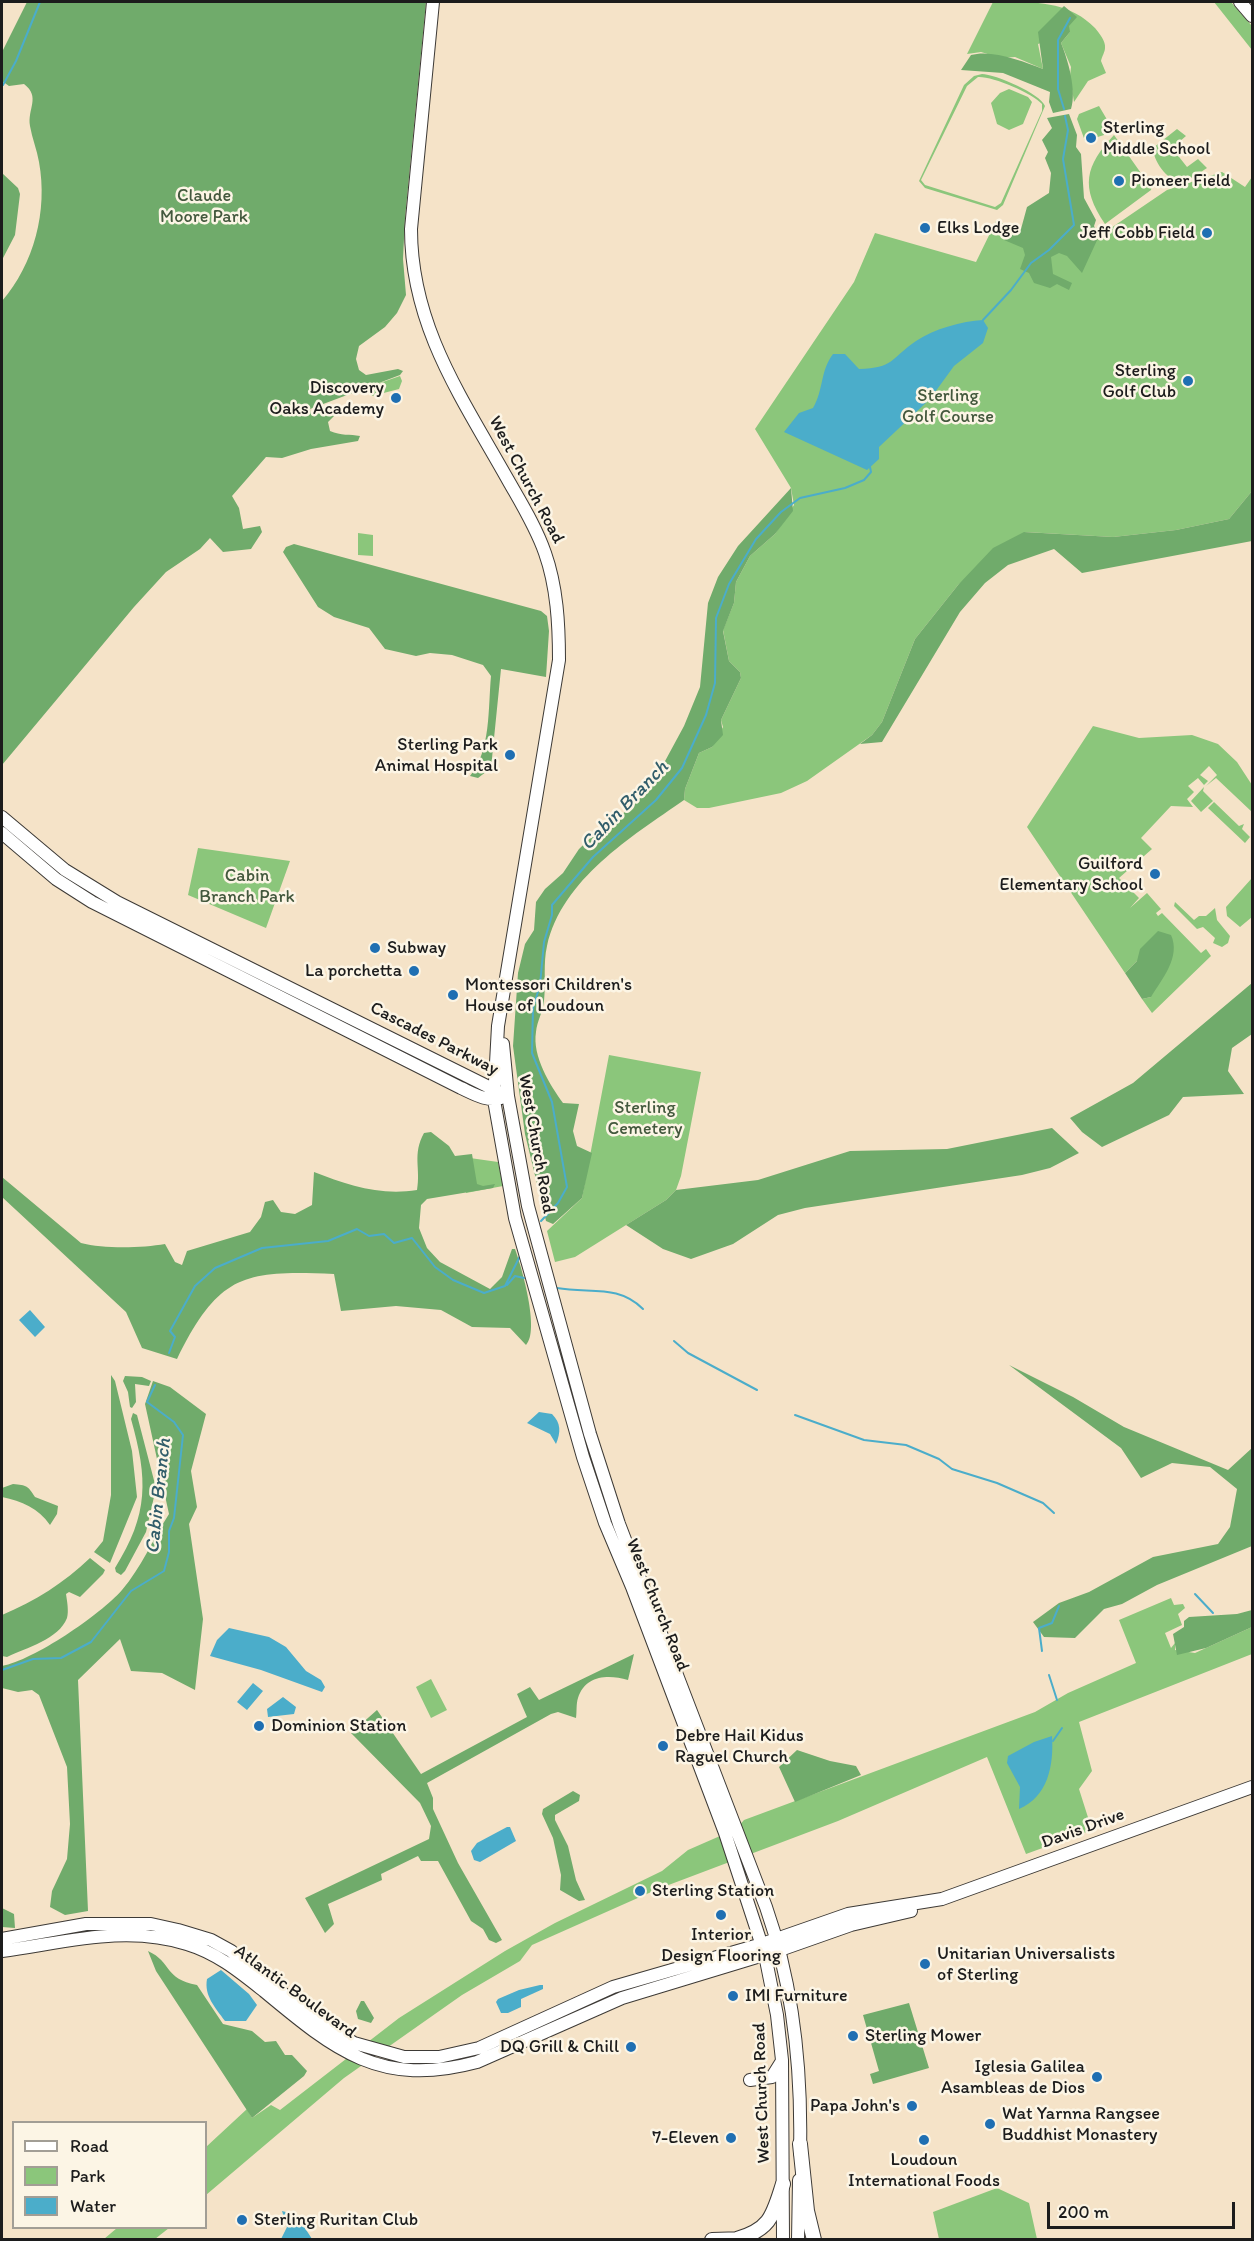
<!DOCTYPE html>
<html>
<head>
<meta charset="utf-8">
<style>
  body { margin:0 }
  #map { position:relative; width:1254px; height:2241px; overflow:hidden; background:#f5e3c8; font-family:Itim,sans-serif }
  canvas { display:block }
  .frame { position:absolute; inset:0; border:3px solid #1c1c1c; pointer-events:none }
  .legend { position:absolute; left:12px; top:2121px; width:195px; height:108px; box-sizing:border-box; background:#fcf5e5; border:2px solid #a29e95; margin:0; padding:8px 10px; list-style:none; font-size:18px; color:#1c1c1c }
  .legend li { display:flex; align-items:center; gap:12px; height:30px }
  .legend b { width:30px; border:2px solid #a29e95 }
  .scale { position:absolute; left:1047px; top:2202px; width:188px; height:27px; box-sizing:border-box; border:3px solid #1c1c1c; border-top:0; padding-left:8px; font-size:18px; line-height:21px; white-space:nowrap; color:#1c1c1c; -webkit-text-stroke:4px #fcf5e5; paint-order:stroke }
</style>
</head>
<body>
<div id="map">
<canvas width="1254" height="2241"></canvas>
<div class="frame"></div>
<ul class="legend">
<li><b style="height:8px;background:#fff"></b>Road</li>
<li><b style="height:16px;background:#8bc67b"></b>Park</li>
<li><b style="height:16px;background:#4badca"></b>Water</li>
</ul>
<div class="scale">200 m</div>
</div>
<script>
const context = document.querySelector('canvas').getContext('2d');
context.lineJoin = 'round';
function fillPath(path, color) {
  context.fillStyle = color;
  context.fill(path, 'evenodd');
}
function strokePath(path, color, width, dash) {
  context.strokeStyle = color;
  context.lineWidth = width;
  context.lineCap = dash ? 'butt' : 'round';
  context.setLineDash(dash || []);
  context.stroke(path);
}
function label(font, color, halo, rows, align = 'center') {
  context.font = font + ' Itim,sans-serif';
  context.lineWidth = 5;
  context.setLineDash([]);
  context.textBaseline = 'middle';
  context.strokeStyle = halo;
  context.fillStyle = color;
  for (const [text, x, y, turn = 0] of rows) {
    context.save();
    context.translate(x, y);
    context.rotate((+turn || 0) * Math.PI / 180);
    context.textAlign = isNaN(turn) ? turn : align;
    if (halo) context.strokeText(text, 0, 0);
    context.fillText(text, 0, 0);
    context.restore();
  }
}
const green = new Path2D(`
  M993 2C1033 2 1068 0 1095 28 1099 33 1106 41 1105 48 1105 52 1102 56 1101 61L1106 73 1088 81 1074 102 1070 76 1071 67 1061 43 1070 32 1038 44 1043 69 1015 57 1001 58 981 52 967 54Z
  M1214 2H1231L1252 26V50Z
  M982 74C995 74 1041 94 1045 106L1003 205 997 210 925 188 919 181 964 85 974 76ZM978 77C992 76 1032 93 1042 104V111L1001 203 995 207 925 185 921 180 967 86Z
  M1009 89 1028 97 1032 102 1023 124 1009 130 997 124 991 103 1000 93Z
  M1099 106 1109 123 1104 135 1085 141 1077 119 1079 114Z
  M1177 129 1186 136 1172 148 1187 167 1198 159 1207 168C1199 173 1189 181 1180 181 1167 181 1153 160 1153 148Z
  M1114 135 1143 176 1152 184 1151 190 1105 224C1080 187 1085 166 1114 135Z
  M1222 172 1245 187 1252 177V491L1229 519 1176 530 1113 537 1025 532 958 585 915 639 882 722 872 735 807 781 781 793 709 808H697L684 800 685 789 699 753 712 747 723 727 721 720 741 678 740 672 729 661 723 630 734 603 736 582 750 556 775 534 794 505 791 488 755 429 854 282 875 233 976 262 996 221 1080 249 1167 190Z
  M400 376 402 381 399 389 372 396 368 387Z
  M358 533 373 535V556L358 555Z
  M1093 726 1139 738 1192 735 1218 744 1237 762 1252 785V812L1216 778 1206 786 1217 775 1209 766 1200 775 1208 781 1204 785 1198 778 1188 786 1194 792 1187 799 1193 807 1171 806 1141 838 1152 849 1119 878 1139 898 1130 908 1147 893 1161 909 1156 913 1158 916 1162 913 1201 953 1206 949 1211 956 1152 1013 1142 999 1151 997 1137 961 1125 973 1027 827Z
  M1204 787 1203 791 1213 801 1201 812 1191 801Z
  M1214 802 1239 826 1244 824 1242 829 1250 837 1245 843 1208 808Z
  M198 848 290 861 266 928 188 895Z
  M1252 878V917L1240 927 1227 916 1226 907Z
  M1175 902 1194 920 1199 916H1206L1215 908 1217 920 1230 936 1228 943 1222 947 1213 943 1215 938 1203 927 1197 929 1174 906Z
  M609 1055 701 1072 681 1176 676 1190 666 1200 575 1257 555 1262 547 1231 582 1198Z
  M463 1157 498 1162 503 1186 466 1193Z
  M1171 1598 1174 1605 1183 1604 1185 1608 1178 1614 1182 1625 1165 1633 1171 1648 1175 1643V1650L1195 1653 1252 1627V1654L1079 1722 1092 1771 1079 1789 1092 1830 1026 1854 987 1757 838 1821 658 1889 532 1945 520 1961 462 1995 344 2078 206 2195V2147L247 2109 252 2118 271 2105 280 2110 399 2018 505 1951 555 1923 662 1871 688 1850 736 1829 744 1820 1035 1712 1068 1693 1136 1663 1119 1620Z
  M431 1679 447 1710 431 1718 416 1687Z
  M997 2188 1029 2203 1037 2239H939L933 2212Z
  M117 2228H169L155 2239H104Z`);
const forest = new Path2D(`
  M27 2H426L405 218 403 259 406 295 397 313 385 327 359 346 356 359 359 370 366 375 398 369 403 371 400 375 310 409 311 414 335 405 338 412 328 422 330 431C341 436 350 434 360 436L358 441 311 449 282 458 266 457 232 496 239 508 243 529 260 526 262 532 251 549 223 552 210 538 200 549 166 572 134 607 2 765V301C34 264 48 211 39 162 37 150 32 138 30 126 27 109 41 97 24 84L9 86 2 81V52Z
  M1064 6 1077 17 1069 26 1070 32 1061 43C1068 60 1077 91 1071 109L1053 113 1049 102 1050 92 1003 73 961 70 971 55C991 49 1023 61 1043 69L1038 32Z
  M1069 114 1077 135 1076 147 1081 154 1084 198 1096 220 1094 226 1099 236 1082 273 1067 256 1059 253 1051 257 1053 274 1072 283 1069 290 1057 284 1050 288 1034 283 1029 273 1020 269 1025 255 1023 248 1004 240 1021 229 1027 207 1049 193 1051 173 1045 158 1048 152 1042 140 1052 128 1047 118Z
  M2 173 18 188 20 194 15 235 2 260Z
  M791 488 793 511 775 534 750 556 736 582 734 603 723 631 729 661 740 672 741 678 721 720 723 735 712 747 699 753 685 789 684 800C631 837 562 879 547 946 543 963 546 983 544 1001 543 1012 537 1021 536 1032 532 1056 550 1085 563 1103L579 1104 573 1131 577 1146 592 1153 582 1198 553 1224 546 1221 525 1134 513 1046 518 973 525 944 534 930 536 902 545 889 563 873 579 849 602 827 628 810 651 787 684 726 700 687 708 603 718 577 738 546Z
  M1252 491V541L1082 573 1054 549 1008 565 985 583 960 612 882 742 860 744 872 735 882 722 915 639 958 585 993 548 1024 532 1113 537 1176 530 1229 519Z
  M294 544 541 611 547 616 549 631 546 677 501 669 491 768 478 778 470 776C491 751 488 708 491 676L483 665 452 655 430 653 416 656 385 649 369 628 334 617 318 607 283 552 286 547Z
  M1158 931 1171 935C1181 957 1162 979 1151 997L1142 999 1125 973 1137 961 1140 949Z
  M1252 983V1034L1232 1048 1228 1071 1244 1094 1183 1097 1169 1115 1102 1147 1082 1132 1070 1118 1133 1083Z
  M1052 1128 1079 1153 1050 1168 1022 1175 805 1208 778 1215 733 1244 691 1259 663 1249 626 1225 666 1200 676 1190 758 1180 850 1151 947 1149Z
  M431 1132 449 1146 455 1156 472 1154 477 1184 483 1186 495 1184 493 1188 427 1199 421 1205 419 1228 427 1248 440 1262 490 1289 502 1277 512 1249H515C522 1268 540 1331 526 1345L510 1328 472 1327 441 1310 396 1306 341 1311 334 1274C244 1270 219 1274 177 1359L142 1348 126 1312 2 1197V1177L81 1243C104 1249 142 1248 165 1244L175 1262 182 1265 187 1251 250 1232 261 1217 265 1202 273 1200 281 1212 295 1214 312 1205 314 1172C347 1185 380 1196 417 1190 421 1168 412 1155 424 1133Z
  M1009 1365 1073 1397 1124 1427 1228 1470 1252 1448V1546L1157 1585 1122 1604 1104 1609 1075 1638 1044 1637 1033 1622 1059 1603 1089 1592 1153 1557 1218 1544 1230 1527 1237 1489 1210 1467 1172 1463 1141 1478 1121 1448Z
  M111 1375 115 1381 132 1451 137 1497 110 1563 94 1552 103 1541 111 1495Z
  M125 1376 142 1377 151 1381 149 1386 135 1384 136 1402 132 1408 130 1407 128 1392 123 1381Z
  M153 1381 170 1387 206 1414 191 1471 197 1507 189 1524 203 1619 195 1690 162 1673 131 1671 120 1639 78 1680 88 1911 65 1915 50 1907 52 1891 67 1859 70 1824 67 1767 39 1695 32 1690 18 1692 2 1688V1666C34 1660 100 1615 122 1590 141 1568 153 1539 169 1514L145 1404Z
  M133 1413 137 1415 156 1488 146 1532 125 1571 121 1575 116 1572 115 1568C149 1514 148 1479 131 1419Z
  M13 1484C27 1485 28 1486 35 1497L58 1506 57 1514 50 1525C38 1508 22 1501 2 1497V1488Z
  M90 1558 105 1570 103 1574 80 1597 69 1592 66 1594C67 1601 69 1611 67 1618 59 1639 26 1648 7 1657L2 1656V1615C35 1601 64 1583 90 1558Z
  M1252 1610V1627L1206 1648 1177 1655 1173 1634 1184 1627V1621L1189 1617 1237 1614Z
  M634 1654 628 1680C607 1674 585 1676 578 1698 576 1704 577 1711 576 1718L558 1712 551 1714 427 1783 433 1798V1809L458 1863 502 1940 496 1943 489 1940 483 1929 471 1921 438 1861H421L418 1856 381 1874 382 1880 328 1904 334 1924 325 1933 305 1898 429 1839 431 1826 420 1803 351 1733 377 1710 421 1774 527 1717 517 1694 530 1687 539 1700Z
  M797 1750 830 1761 856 1766 861 1775 795 1802 779 1767Z
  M573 1791 580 1795 579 1801 555 1815V1820L568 1846 576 1880 585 1900 579 1901 560 1890 561 1875 553 1838 542 1814 543 1809Z
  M2 1908 14 1914 15 1928 2 1927Z
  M148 1951C172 1962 164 1979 197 1985L223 2024 252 2031 265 2042 276 2041 285 2055H292L307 2071 304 2076 252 2118 156 1971Z
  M361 2001H364L374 2018 371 2023 358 2019 356 2011Z
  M909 2003 929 2068 873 2084 870 2074 879 2071 863 2015Z`);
const water = new Path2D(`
  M983 320 988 328 983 343 954 366 930 399 879 447V459L867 470 784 432 799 413 813 408C824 389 820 371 833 354H845L859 369C894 368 890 359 916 341 934 329 962 321 983 320Z
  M30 1310 45 1327 35 1337 19 1320Z
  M539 1412 552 1414C561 1423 561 1432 556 1444L550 1434 527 1423Z
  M229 1628 269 1637 286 1647 306 1671 321 1680 325 1687 322 1692 261 1670 210 1656 217 1640Z
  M253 1683 263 1691 247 1710 237 1702Z
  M283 1697 296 1707 294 1714 268 1717 267 1709Z
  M1052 1736C1054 1765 1048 1797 1019 1809L1020 1787 1007 1763 1008 1756 1034 1742Z
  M507 1827H510L516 1841 480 1862 474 1860 471 1851 477 1843Z
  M221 1970 249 1994 257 2005 246 2021H225C215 2007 204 1996 207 1979Z
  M540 1985H543V1989L521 1999V2007L508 2013H501L496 2002 498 1999 519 1990Z
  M282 2211C298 2215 304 2226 312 2239H281L287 2227Z`);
const stream = new Path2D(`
  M3 85 16 61 40 2
  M1064 109 1058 89V40L1070 18
  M983 320 1011 290 1031 263 1049 250 1074 225 1063 159 1068 130 1065 116
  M541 1221 558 1203 567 1187 552 1102 532 1053 533 1008 540 985 544 942 552 915V905L593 857 656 800 682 768 706 715 715 683 716 618 729 584 756 539 781 512 800 498 845 488 864 480 871 472 870 467
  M507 1285 515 1276 524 1278
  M557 1288C590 1294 618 1284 643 1309
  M674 1341 688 1353 757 1390
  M169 1353 175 1337 170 1331 195 1286 215 1268 262 1248 328 1241 357 1229 369 1236 384 1234 394 1243 412 1238 435 1267 453 1280 484 1293 505 1286 520 1256
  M795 1415 864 1440 906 1445 939 1459 952 1469 997 1483 1043 1503 1054 1513
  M1195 1594 1213 1613
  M1042 1651 1039 1628 1052 1623 1059 1606
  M2 1670 33 1659 61 1658 91 1642 131 1591 164 1571 169 1552V1531L174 1518 183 1435 174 1422 147 1402 155 1385
  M1049 1675 1057 1700
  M1053 1741 1062 1728`);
const major = new Path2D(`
  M433 2 411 229C411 326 462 398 508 480 521 503 536 527 545 553 557 587 559 624 559 660L498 1026 494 1100 515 1218 583 1457 605 1523 632 1587 725 1833 765 1955 777 2015 782 2060 783 2240
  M1240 2 1252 16
  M2 817 65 870 117 902 499 1092
  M2 833 56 879 92 902 461 1088C474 1094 487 1102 501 1098
  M503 1044 508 1096 528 1206 590 1434 619 1524 766 1907C794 1987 802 2069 800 2153
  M2 1939 86 1924H151L178 1930 211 1940 231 1951 313 2018 354 2043 404 2057H439L479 2048 613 1987 762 1944 848 1914 942 1899 1252 1787
  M2 1951C63 1943 125 1924 187 1944 217 1953 240 1972 264 1991 335 2050 380 2088 477 2062L622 1998 780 1950 851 1925 911 1911
  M750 2080 772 2077 782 2061
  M798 2240 799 2180`);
const highway = new Path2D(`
  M800 2144 807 2211 814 2240
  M737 2239C771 2229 773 2215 783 2184
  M712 2240 745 2239`);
const markers = [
  [1091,138,6,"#1f6fb2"],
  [1119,181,6,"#1f6fb2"],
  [925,228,6,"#1f6fb2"],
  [1207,233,6,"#1f6fb2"],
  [1188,381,6,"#1f6fb2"],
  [396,398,6,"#1f6fb2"],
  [510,755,6,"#1f6fb2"],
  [1155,874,6,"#1f6fb2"],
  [375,948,6,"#1f6fb2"],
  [414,971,6,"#1f6fb2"],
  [453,995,6,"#1f6fb2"],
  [259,1726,6,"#1f6fb2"],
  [663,1746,6,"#1f6fb2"],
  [640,1891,6,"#1f6fb2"],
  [721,1915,6,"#1f6fb2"],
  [925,1964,6,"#1f6fb2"],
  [733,1996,6,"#1f6fb2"],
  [853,2036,6,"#1f6fb2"],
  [631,2047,6,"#1f6fb2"],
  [1097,2077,6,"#1f6fb2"],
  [912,2106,6,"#1f6fb2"],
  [990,2124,6,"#1f6fb2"],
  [731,2138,6,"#1f6fb2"],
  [924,2140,6,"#1f6fb2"],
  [242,2220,6,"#1f6fb2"]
];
const poiNames = [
  ["Sterling",1103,128],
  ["Middle School",1103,149],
  ["Pioneer Field",1131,181],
  ["Elks Lodge",937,228],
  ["Jeff Cobb Field",1195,233,"right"],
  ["Sterling",1176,371,"right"],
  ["Golf Club",1176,392,"right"],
  ["Discovery",384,388,"right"],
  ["Oaks Academy",384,409,"right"],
  ["Sterling Park",498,745,"right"],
  ["Animal Hospital",498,766,"right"],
  ["Guilford",1143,864,"right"],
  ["Elementary School",1143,885,"right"],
  ["Subway",387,948],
  ["La porchetta",402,971,"right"],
  ["Montessori Children's",465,985],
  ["House of Loudoun",465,1006],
  ["Dominion Station",271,1726],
  ["Debre Hail Kidus",675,1736],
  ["Raguel Church",675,1757],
  ["Sterling Station",652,1891],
  ["Interior",721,1935,"center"],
  ["Design Flooring",721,1956,"center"],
  ["Unitarian Universalists",937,1954],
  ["of Sterling",937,1975],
  ["IMI Furniture",745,1996],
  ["Sterling Mower",865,2036],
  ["DQ Grill & Chill",619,2047,"right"],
  ["Iglesia Galilea",1085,2067,"right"],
  ["Asambleas de Dios",1085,2088,"right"],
  ["Papa John's",900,2106,"right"],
  ["Wat Yarnna Rangsee",1002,2114],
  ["Buddhist Monastery",1002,2135],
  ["7-Eleven",719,2138,"right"],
  ["Loudoun",924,2160,"center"],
  ["International Foods",924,2181,"center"],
  ["Sterling Ruritan Club",254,2220]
];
const parkNames = [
  ["Claude",204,196],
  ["Moore Park",204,217],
  ["Sterling",948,396],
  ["Golf Course",948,417],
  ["Cabin",247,876],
  ["Branch Park",247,897],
  ["Sterling",645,1108],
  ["Cemetery",645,1129]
];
const streetNames = [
  ["West Church Road",526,480,62],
  ["Cascades Parkway",434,1039,27],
  ["West Church Road",536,1144,80],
  ["West Church Road",657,1605,68],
  ["Davis Drive",1083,1829,-20],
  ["Atlantic Boulevard",295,1992,36],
  ["West Church Road",762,2093,-92]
];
const waterNames = [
  ["Cabin Branch",625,806,-46],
  ["Cabin Branch",159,1496,-84]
];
fillPath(green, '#8bc67b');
fillPath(forest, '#70ab6b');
fillPath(water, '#4badca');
strokePath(stream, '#4badca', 2);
strokePath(major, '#3d3a36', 14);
strokePath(highway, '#3d3a36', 16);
strokePath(major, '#fff', 12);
strokePath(highway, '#fff', 14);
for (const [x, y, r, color] of markers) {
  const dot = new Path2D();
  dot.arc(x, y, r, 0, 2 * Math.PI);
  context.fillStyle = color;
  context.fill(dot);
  strokePath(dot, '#fcf5e5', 2);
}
label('18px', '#1c1c1c', '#fcf5e5', poiNames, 'left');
label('18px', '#43583d', '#fcf5e5', parkNames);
label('18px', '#1c1c1c', '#fcf5e5', streetNames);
label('italic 20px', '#315d6a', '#fcf5e5', waterNames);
</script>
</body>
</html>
